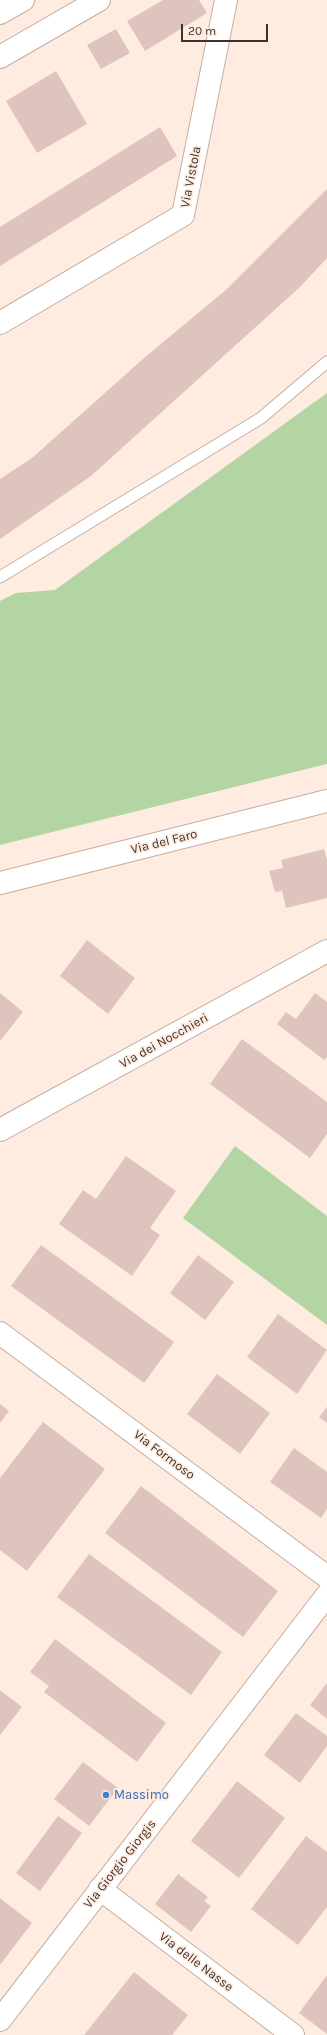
<!DOCTYPE html>
<html>
<head>
<meta charset="utf-8">
<style>
  body { margin:0 }
  #map { position:relative; width:327px; height:2035px; overflow:hidden; background:#ffece0; font-family:Karla,sans-serif }
  canvas { display:block }
  .scale { position:absolute; left:181px; top:24px; width:87px; height:18px; box-sizing:border-box; border:2px solid #3c332d; border-top:0; padding-left:5px; font-size:12px; line-height:14px; white-space:nowrap; color:#3c332d; -webkit-text-stroke:3px #ffece0; paint-order:stroke }
</style>
</head>
<body>
<div id="map">
<canvas width="327" height="2035"></canvas>
<div class="scale">20 m</div>
</div>
<script>
const context = document.querySelector('canvas').getContext('2d');
context.lineJoin = 'round';
function fillPath(path, color) {
  context.fillStyle = color;
  context.fill(path, 'evenodd');
}
function strokePath(path, color, width, dash) {
  context.strokeStyle = color;
  context.lineWidth = width;
  context.lineCap = dash ? 'butt' : 'round';
  context.setLineDash(dash || []);
  context.stroke(path);
}
function label(font, color, halo, rows, align = 'center') {
  context.font = font + ' Karla,sans-serif';
  context.lineWidth = 3.5;
  context.setLineDash([]);
  context.textBaseline = 'middle';
  context.strokeStyle = halo;
  context.fillStyle = color;
  for (const [text, x, y, turn = 0] of rows) {
    context.save();
    context.translate(x, y);
    context.rotate((+turn || 0) * Math.PI / 180);
    context.textAlign = isNaN(turn) ? turn : align;
    if (halo) context.strokeText(text, 0, 0);
    context.fillText(text, 0, 0);
    context.restore();
  }
}
const green = new Path2D(`
  M327 393V764L0 845V601L16 593 55 590Z
  M235 1146 327 1216V1325L183 1218Z`);
const building = new Path2D(`
  M163 0H199L207 13 145 51 127 21Z
  M116 29 130 53 101 69 87 45Z
  M56 71 87 124 37 153 6 101Z
  M160 127 177 156 0 266V227Z
  M327 189V258L300 287 91 476 0 539V479L32 458 144 358 227 289Z
  M324 849 327 860V898L286 908 282 891 275 892 269 871 283 868 281 860Z
  M87 940 135 978 108 1014 60 976Z
  M0 993 23 1012 0 1041Z
  M315 993 327 1002V1057L324 1060 277 1024 286 1012 296 1019Z
  M242 1039 327 1102V1134L310 1158 210 1084Z
  M126 1156 176 1191 150 1228 160 1235 132 1276 59 1224 83 1190 96 1199Z
  M41 1245 174 1342 144 1383 11 1286Z
  M198 1255 234 1282 205 1320 170 1293Z
  M278 1314 327 1350 297 1394 247 1357Z
  M217 1374 270 1413 240 1454 187 1414Z
  M0 1404 9 1411 0 1423Z
  M327 1407V1423L319 1417Z
  M43 1422 105 1469 27 1571 0 1550V1478Z
  M294 1448 327 1472V1509L321 1518 270 1482Z
  M141 1486 278 1591 243 1637 105 1533Z
  M89 1554 222 1652 191 1695 57 1597Z
  M55 1639 166 1723 137 1762 44 1692 49 1686 30 1672Z
  M327 1683V1719L310 1705Z
  M0 1690 22 1707 0 1735Z
  M296 1713 327 1736V1746L300 1783 264 1755Z
  M83 1762 118 1788 89 1826 54 1799Z
  M237 1781 285 1818 239 1878 191 1841Z
  M58 1816 82 1833 40 1891 16 1873Z
  M306 1836 327 1852V1907L298 1945 251 1909Z
  M178 1874 208 1897 204 1901 211 1906 191 1932 155 1904Z
  M0 1898 32 1923 0 1965Z
  M134 1972 188 2015 172 2035H84Z
  M327 1975V2034L299 2013Z`);
const service = new Path2D(`
  M0 577 261 418 327 362`);
const minor = new Path2D(`
  M0 13 23 0
  M0 57 99 0
  M0 323 183 215 226 0
  M0 883 327 801
  M0 1130 327 951
  M100 1889 293 2035`);
const tertiary = new Path2D(`
  M0 1333 327 1577
  M0 2020 327 1595`);
const markers = [
  [106,1795,4,"#3f7fe0"]
];
const streetNames = [
  ["Via Vistola",191,177,-79],
  ["Via del Faro",164,842,-14],
  ["Via dei Nocchieri",164,1041,-29],
  ["Via Formoso",164,1455,37],
  ["Via Giorgio Giorgis",120,1864,-52],
  ["Via delle Nasse",196,1962,37]
];
const shopNames = [
  ["Massimo",114,1795]
];
fillPath(green, '#b3d5a3');
fillPath(building, '#dfc4be');
strokePath(service, '#c3ad9f', 13);
strokePath(minor, '#c3ad9f', 24);
strokePath(tertiary, '#c3ad9f', 24);
strokePath(service, '#fff', 11);
strokePath(minor, '#fff', 22);
strokePath(tertiary, '#fff', 22);
for (const [x, y, r, color] of markers) {
  const dot = new Path2D();
  dot.arc(x, y, r, 0, 2 * Math.PI);
  context.fillStyle = color;
  context.fill(dot);
  strokePath(dot, '#ffece0', 1.5);
}
label('13px', '#3c332d', '#ffece0', streetNames);
label('13px', '#366cbe', '#ffece0', shopNames, 'left');
</script>
</body>
</html>
